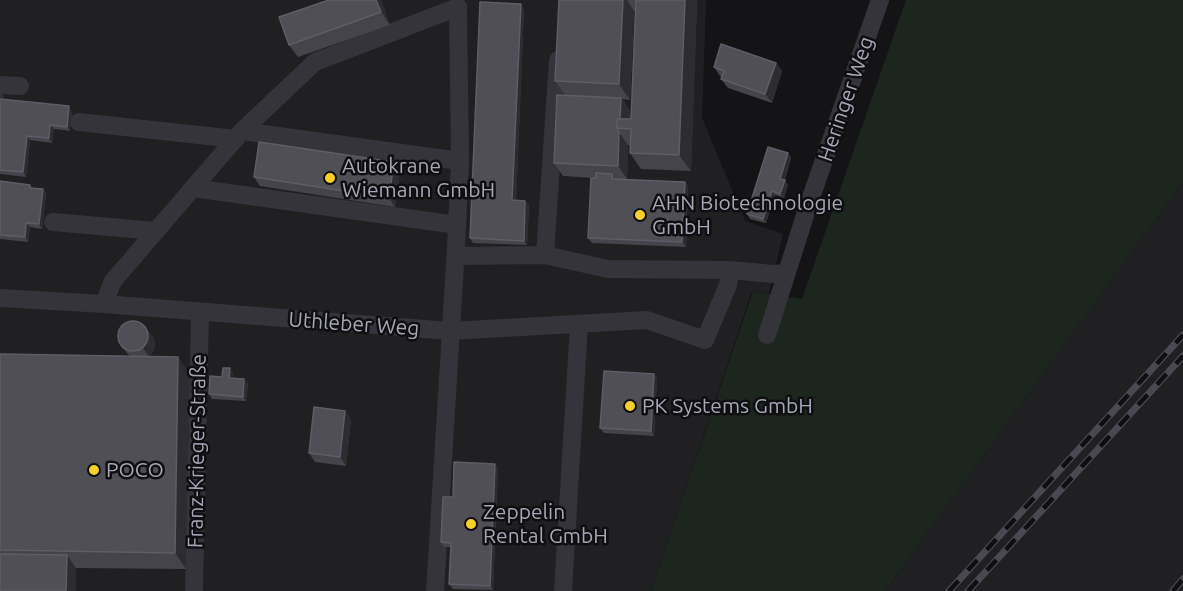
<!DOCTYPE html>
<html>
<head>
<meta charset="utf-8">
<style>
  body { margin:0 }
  canvas { display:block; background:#141315 }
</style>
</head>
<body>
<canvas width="1183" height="591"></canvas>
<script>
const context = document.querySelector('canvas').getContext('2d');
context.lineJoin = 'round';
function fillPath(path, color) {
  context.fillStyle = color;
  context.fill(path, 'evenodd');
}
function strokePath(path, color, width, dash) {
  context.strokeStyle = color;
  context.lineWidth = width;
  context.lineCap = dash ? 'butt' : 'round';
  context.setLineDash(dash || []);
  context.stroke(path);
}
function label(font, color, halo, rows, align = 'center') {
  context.font = font + ' Ubuntu,sans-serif';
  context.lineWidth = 5;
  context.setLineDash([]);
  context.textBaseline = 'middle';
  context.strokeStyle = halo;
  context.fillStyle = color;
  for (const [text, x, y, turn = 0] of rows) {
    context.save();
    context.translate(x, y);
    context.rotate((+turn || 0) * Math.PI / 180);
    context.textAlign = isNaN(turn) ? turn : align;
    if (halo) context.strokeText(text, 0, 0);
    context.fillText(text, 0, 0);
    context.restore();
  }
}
const built = new Path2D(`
  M0 0H706L702 118 745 221 783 234 769 293 752 291 651 591H0Z
  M1183 182V591H885Z`);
const green = new Path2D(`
  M906 0H1183V182L885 591H651L753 291 802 299Z`);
const minor = new Path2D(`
  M0 85 20 86
  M79 122 236 139
  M242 131 460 161
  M193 188 457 225
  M53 222 156 231
  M545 255 558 60
  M456 256 545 255 608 269 730 270 773 274 787 273
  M0 298 104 304 450 331 647 320 705 340 728 285 730 270
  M104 304 113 281 242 131 315 62 458 7 460 161 456 248 435 591
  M767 335 808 206 880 0
  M194 591 200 312
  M563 591 579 324`);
const rail = new Path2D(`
  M949 591 1183 335
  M968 591 1183 356
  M1173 591 1183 579`);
const wall = new Path2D(`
  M329 0H381L390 25 298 57 289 45Z
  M559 0H697L691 171 641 169 630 153V145H628L627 179H616L685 182 688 186 686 247 592 243 588 238 596 178 563 176 554 163 566 96 555 81ZM634 11H636L631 119H630V111L622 99 630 100Z
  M524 9 516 200 529 205 527 245 473 243 470 238Z
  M776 63 782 71 772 103 728 88 721 79 722 77 720 76 714 67Z
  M0 91 4 96 3 99 72 111 70 131 54 129 52 143 30 140 26 177 0 174Z
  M788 153 791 158 785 180 788 185 784 198 775 195 766 223 750 219 747 214Z
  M400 171 395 207 260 186 254 177Z
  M0 181 30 185 32 188 43 189 46 193 42 229 30 227 28 242 0 239Z
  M154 338 155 348 150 356 189 373 186 569 76 568V591H0V354L130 356 127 353 121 345Z
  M233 373V378L244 379 248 384 246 401 212 399 209 394 222 377Z
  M654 374 657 378 654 436 604 433 600 428Z
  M345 411 351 420 346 466 315 462 309 453Z
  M495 464 498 469 493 590 453 589 449 584 451 547H444L441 542 453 497Z`);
const shadedWall = new Path2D(`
  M376 0H381L390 25 381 12Z
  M623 0H627L634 11 630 100 619 84Z
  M685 0H697L691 171 679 155Z
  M521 4 524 9 516 204 512 200Z
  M776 63 782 71 772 103 765 94Z
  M1 91 4 96 3 103 0 99Z
  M621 98 630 111 629 129H620Z
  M69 106 72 111 70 131 67 127Z
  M50 125 54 129 52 143 49 138Z
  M619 132 628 145 627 179 618 166Z
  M27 136 30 140 26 177 23 172Z
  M788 153 791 158 784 183 780 179Z
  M394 162 400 171 395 207 389 198Z
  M785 180 788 185 784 198 780 194Z
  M685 182 688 186 686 247 682 242Z
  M43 189 46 193 42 229 39 224Z
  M772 191 775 195 766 223 763 219Z
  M525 201 529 205 527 245 524 241Z
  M26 223 30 227 28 242 25 237Z
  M147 329 154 338 155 348 149 357 143 348Z
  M178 357 189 373 186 569 175 553Z
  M230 368 233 373V383L229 378Z
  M654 374 657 378 654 436 651 431Z
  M244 379 248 384 246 401 243 397Z
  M345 411 351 420 346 466 340 457Z
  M495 464 498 469 493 590 490 586Z
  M67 555 76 568V591H66Z`);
const building = new Path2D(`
  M329 0H376L381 12 289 45 279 17Z
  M559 0H623L619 84 555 81Z
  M636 0H685L679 155 630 153 631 129 617 128V119H631Z
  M480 2 521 4 512 200 525 201 524 241 470 238Z
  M721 44 776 63 765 94 721 79 724 71 714 67Z
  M557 95 621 98 620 119H617V128L619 132 618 166 554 163Z
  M0 99 69 106 67 127 50 125 49 138 27 136 23 172 0 170Z
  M259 142 394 162 389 198 254 177Z
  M768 147 788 153 780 179 785 180 780 194 772 191 763 219 747 214Z
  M596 173 612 174V179L685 182 682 242 588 238 591 178H596Z
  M0 181 30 185V188L43 189 39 224 26 223 25 237 0 235Z
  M118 336a15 15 0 1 1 30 0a15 15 0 1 1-30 0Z
  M0 354 178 357 175 553 0 550Z
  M223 368H230L229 378 244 379 243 397 209 394 210 376 222 377Z
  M604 371 654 374 651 431 600 428Z
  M314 407 345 411 340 457 309 453Z
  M454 462 495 464 490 586 449 584 451 543 441 542 443 497H453Z
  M0 554 67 555 66 591H0Z`);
const markers = [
  [330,178,6,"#f6d12b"],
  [640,215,6,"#f6d12b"],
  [630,406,6,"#f6d12b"],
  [94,470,6,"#f6d12b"],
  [471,524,6,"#f6d12b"]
];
const streetNames = [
  ["Heringer Weg",846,99,-71],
  ["Uthleber Weg",354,324,4],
  ["Franz-Krieger-Straße",197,451,-89]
];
const poiNames = [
  ["Autokrane",342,166],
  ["Wiemann GmbH",342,190],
  ["AHN Biotechnologie",652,203],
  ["GmbH",652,227],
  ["PK Systems GmbH",642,406],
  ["POCO",106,470],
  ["Zeppelin",483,512],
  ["Rental GmbH",483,536]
];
fillPath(built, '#201f22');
fillPath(green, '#1d251f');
strokePath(minor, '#34343a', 18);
strokePath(rail, '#494a51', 7);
strokePath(rail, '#0f0e10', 4.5, [14]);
fillPath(wall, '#45444a');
fillPath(shadedWall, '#2d2c30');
fillPath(building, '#504f56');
strokePath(building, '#5d5d65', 1.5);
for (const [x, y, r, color] of markers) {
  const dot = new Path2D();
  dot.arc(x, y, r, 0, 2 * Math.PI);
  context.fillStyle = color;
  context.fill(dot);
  strokePath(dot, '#0f0e10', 2);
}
label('21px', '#a5a7b6', '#0f0e10', streetNames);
label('21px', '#a5a7b6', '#0f0e10', poiNames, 'left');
</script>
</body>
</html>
